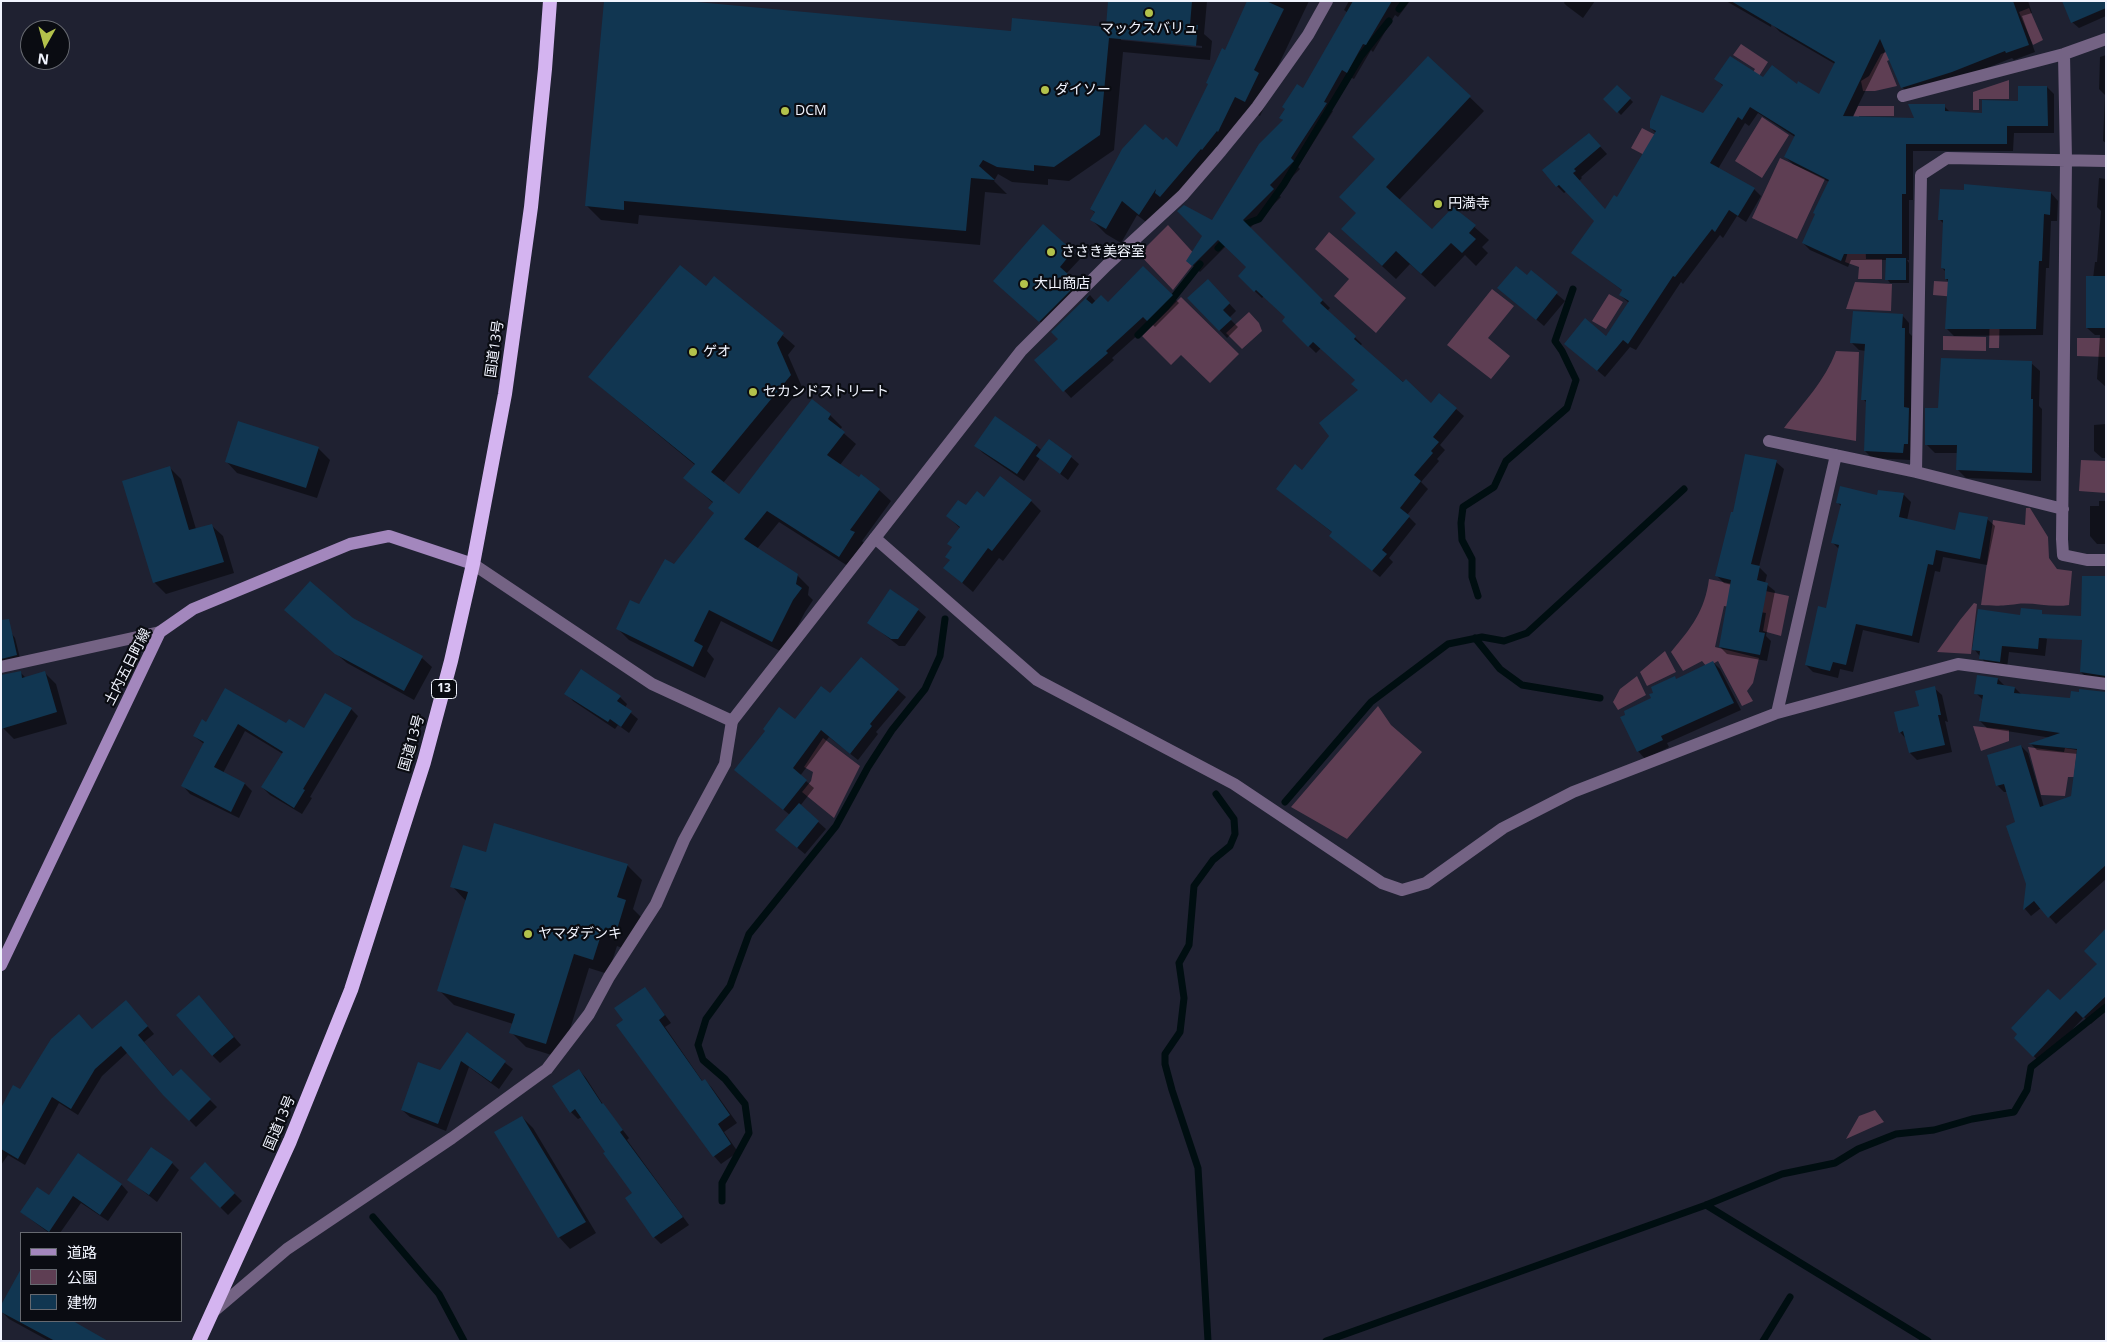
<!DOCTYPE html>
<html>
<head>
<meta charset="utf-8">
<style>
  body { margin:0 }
  #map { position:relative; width:2107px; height:1342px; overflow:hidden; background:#1f2131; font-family:"Open Sans","Noto Sans JP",sans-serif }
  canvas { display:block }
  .frame { position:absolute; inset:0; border:2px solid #f1f4fe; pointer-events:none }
  .legend { position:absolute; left:20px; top:1232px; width:162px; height:90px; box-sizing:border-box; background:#0a0c12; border:1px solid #666970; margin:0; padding:6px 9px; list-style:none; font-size:15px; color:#f1f4fe }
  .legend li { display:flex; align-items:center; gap:10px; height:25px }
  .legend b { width:25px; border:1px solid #666970 }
  .north { position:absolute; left:20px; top:20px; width:50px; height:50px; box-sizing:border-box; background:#0a0c12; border:1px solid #666970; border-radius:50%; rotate:187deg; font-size:14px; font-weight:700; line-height:20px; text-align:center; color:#f1f4fe }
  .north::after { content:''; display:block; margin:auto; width:18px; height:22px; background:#b3c24b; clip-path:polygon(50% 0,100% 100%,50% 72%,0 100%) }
</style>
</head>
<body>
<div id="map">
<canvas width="2107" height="1342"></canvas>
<div class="frame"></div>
<ul class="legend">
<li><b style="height:6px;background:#a387bd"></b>道路</li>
<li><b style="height:14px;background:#5e3e53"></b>公園</li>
<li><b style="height:14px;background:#113651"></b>建物</li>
</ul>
<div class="north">N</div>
</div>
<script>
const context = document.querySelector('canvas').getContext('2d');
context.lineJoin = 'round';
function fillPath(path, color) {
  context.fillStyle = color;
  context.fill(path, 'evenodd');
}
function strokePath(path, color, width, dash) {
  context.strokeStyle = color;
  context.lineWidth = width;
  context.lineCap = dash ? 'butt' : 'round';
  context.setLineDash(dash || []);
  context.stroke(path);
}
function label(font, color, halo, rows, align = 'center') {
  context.font = font + ' "Open Sans","Noto Sans JP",sans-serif';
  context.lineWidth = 4.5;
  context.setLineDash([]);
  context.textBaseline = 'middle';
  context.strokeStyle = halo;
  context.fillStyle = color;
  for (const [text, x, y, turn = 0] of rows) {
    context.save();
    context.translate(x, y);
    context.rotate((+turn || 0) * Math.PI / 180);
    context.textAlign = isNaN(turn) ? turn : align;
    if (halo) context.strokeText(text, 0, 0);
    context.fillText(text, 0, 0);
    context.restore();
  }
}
const green = new Path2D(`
  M2029 8 2043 40 2033 45 2019 12Z
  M1741 44 1768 62 1759 76 1753 72 1755 69 1733 55Z
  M1904 45 1907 52 1887 61 1897 86 1875 91H1863L1861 81 1869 76 1881 54Z
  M2009 80V99H1979V110H1973V92Z
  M1858 106H1894V116H1859V144H1841Z
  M1762 117 1789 135 1762 178 1735 161Z
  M1642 128 1671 143V169L1631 148Z
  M1780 158 1825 179 1797 239 1752 218Z
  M1864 208 1866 259H1882V279H1858L1859 267 1845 262 1856 223Z
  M1168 225 1198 258 1173 290 1139 254Z
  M1329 232 1406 298 1376 333 1334 296 1349 279 1315 249Z
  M1934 281 1984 284 1956 297 1933 295Z
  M1855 282 1892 284 1891 311 1846 309Z
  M1492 289 1514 306 1488 338 1510 356 1491 379 1447 345Z
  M1609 294 1623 302 1606 329 1592 321Z
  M1181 297 1239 354 1210 383 1181 355 1171 365 1142 336Z
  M1990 306 2000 307 1999 348H1989Z
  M1249 312 1259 323 1262 331 1242 349 1226 333Z
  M1943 336 1986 337V351L1943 350Z
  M2077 338H2106V357L2077 356Z
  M1836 351 1859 352 1856 441 1784 428C1803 403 1825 381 1836 351Z
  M2081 460 2106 461V493L2079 491Z
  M2026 508H2030L2048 537 2049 558 2057 569 2072 571 2069 605C2051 608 2034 602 2017 604 2002 606 1996 606 1981 605L1993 520 2025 525Z
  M1709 579 1789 596 1781 636 1763 631 1766 613 1724 606 1715 647 1759 658 1753 683 1747 691 1753 701 1742 706 1718 661 1707 667 1702 661 1683 671 1671 652C1691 628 1705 611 1709 579Z
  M1974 603 1977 604 1971 654 1937 652 1960 620Z
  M1665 651 1676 672 1647 686 1640 672Z
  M1637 676 1646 695 1618 710 1613 702 1620 689Z
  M1378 706 1391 725 1422 752 1347 839 1291 807Z
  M1973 726 2009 730V741L1981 751Z
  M823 738 860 766 834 818 802 792 811 781 813 772 804 767Z
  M2028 747 2064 752 2065 748 2077 750 2074 777H2068L2065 796 2041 795Z
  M1875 1110 1884 1122 1846 1139 1859 1116Z`);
const shadow = new Path2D(`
  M1110 1H1207L1204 34 1212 41 1210 60 1123 52 1114 150 1069 181 1048 179V185L1012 182 998 174 994 181 1007 194 985 192 980 245 639 215 638 224 601 220 587 206 1012 33 1107 28ZM1121 38 1202 46V48L1121 40Z
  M1249 1H1309L1269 85 1273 89 1260 116 1250 111 1154 228 1137 215 1121 243 1106 234 1092 220 1095 213 1091 209 1164 141 1178 149Z
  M1349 1H1410L1398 17 1395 15 1373 52 1371 50 1354 79 1350 77 1331 110 1333 111 1298 167 1300 169 1276 193 1281 197 1250 228 1330 308 1327 311 1362 344 1360 346 1431 405 1440 395 1464 416 1440 445 1445 450 1437 459 1439 461 1421 482 1428 489 1407 515 1416 524 1389 558 1393 562 1380 577 1338 543 1333 533 1277 489 1302 472 1330 436 1359 391 1357 380 1321 348 1316 353 1283 321 1287 318 1264 296 1262 298 1239 276 1248 267 1226 246 1200 272 1188 261 1212 222 1284 121 1281 118 1303 90 1348 13 1344 10Z
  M1565 1H1595L1583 18 1567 6 1564 3Z
  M1726 1H1770L1775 6 1771 27Z
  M1785 1H2028L2032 13 2022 16 2035 52 2014 60 2012 58 1959 79 1909 94 1902 87 1886 49 1852 118 1916 119 1944 106 1951 113 1983 114 2020 102 2047 87 2054 94V133H2014L2013 151H1913V200H1909V260H1907L1909 263V283H1890L1887 279V260H1851L1848 267 1810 250 1803 243 1829 182 1793 164 1785 157 1795 137 1758 113 1749 126 1745 123 1718 169 1754 189 1761 196 1746 222 1737 216 1723 238 1720 235 1683 284 1681 282 1636 350 1630 347 1605 377 1573 350 1606 337 1629 303 1620 295 1623 291 1573 253 1596 221 1567 191 1564 193 1557 186 1596 142 1607 154 1581 177 1582 178 1579 181 1606 211 1618 198 1657 134 1651 128 1704 115 1723 86 1716 79H1763L1797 86 1820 96 1835 64 1780 32 1773 25Z
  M2106 1V16L2079 28 2072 22Z
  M2106 55V143L2103 141 2105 95 2099 89 2100 57Z
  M1428 57 1484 111 1399 200 1432 230 1453 208 1489 240 1482 247 1488 253 1476 266 1465 255 1435 287 1410 264 1396 279 1357 243 1358 214 1377 159Z
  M1617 86 1633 102 1621 115 1605 99Z
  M2099 178 2106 179V387L2097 379 2100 335H2095L2087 328 2095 262H2097L2101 211 2097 207Z
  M2051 193 2058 201 2057 221H2051L2049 268H2046L2043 335 1954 336 1947 329 1949 282 1946 279V272L1942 268 1944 224 1940 220Z
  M1044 226 1080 259 1066 274 1084 291 1047 328 1002 288Z
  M1143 268 1179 303 1155 327 1151 323 1112 358 1114 360 1071 398 1036 360 1059 339 1053 332 1090 295 1096 302 1108 304Z
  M1531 272 1565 301 1544 326 1499 288 1527 277Z
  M714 277 795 346 788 355 802 387 723 483 739 496 812 401 830 415 842 427 840 430 856 444 840 465 879 490 891 501 862 541 866 545 851 568 779 522 757 549 797 575 809 587 808 595 813 600 805 612 784 653 721 621 707 651 714 659 705 678 629 640 617 628 674 566 715 513 713 503 685 478 695 465 602 388 590 377 706 288Z
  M1215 288 1236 311 1229 318 1238 327 1227 338 1189 298Z
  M1902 315 1909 323V333L1912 336 1911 411 1916 416 1910 460 1872 458 1865 451 1867 403 1863 399 1866 351 1859 350 1852 343Z
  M2031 363 2040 371 2039 406 2042 409 2041 481 1966 478 1957 469 1958 453H1935L1926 444 1940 409Z
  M2106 424V458H2102L2094 451V425Z
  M976 446H1037L1042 451 1071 457 1079 464 1068 480 1040 458 1024 481 983 453Z
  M318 448 330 460 317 498 237 473 226 461Z
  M1776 462 1784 469 1759 567 1767 575 1765 583 1775 591 1766 636 1771 641 1767 661 1727 654 1720 647 1732 585 1724 583 1717 576 1734 514Z
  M170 468 181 479 196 529 211 525 223 536 234 573 166 594 155 583 123 482Z
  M1904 495 1911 502 1907 520 1956 531 1987 519 1995 526 1987 565 1943 557 1940 572 1935 571 1919 643 1863 630 1853 672 1840 669 1838 678 1813 672 1806 665 1827 609 1840 550 1832 542 1842 507 1837 502Z
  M985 499 1031 501 1041 511 1003 561 999 558 973 592 945 568 951 561 961 529 947 516Z
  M2099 501H2106V544H2097L2090 536V506H2099Z
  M918 610 926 617 905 646H899L868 622Z
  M352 619 422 658 432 667 414 700 347 663 296 620Z
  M2039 632 2047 639 2045 656 2009 652 2007 668 1988 666 1974 649Z
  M12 634 15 638 20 658 1 664V637Z
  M2106 640V682L2088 679 2081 672Z
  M861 659 906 697 876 732 878 734 858 760 829 737 800 776 814 788 800 806 826 829 805 854 784 837 790 815 735 770 795 720 830 695Z
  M1713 662 1720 669 1741 710 1667 743 1669 747 1645 759 1638 751 1655 693 1676 680Z
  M20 672 26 678 44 672 56 684 67 724 14 739 3 728Z
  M1998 679 2005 686 2015 688 2022 695 2071 700 2106 833V879L2056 924 2041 908 2031 916 2025 909 2027 883 2016 823 2007 792H2004L1997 785 2021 746 2028 753 2044 807 2071 801 2078 754 2037 750 2031 744 2052 738 1987 728 1980 721 1983 700 1976 693Z
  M1934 688 1942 695 1948 722 1945 721 1952 752 1917 760 1910 753 1906 739 1900 732Z
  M226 690 287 725 305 730 351 709 358 716 310 797 312 798 302 814 270 795 262 787 283 754 245 731 223 773 245 784 252 791 239 818 190 794 183 786 204 744 194 736 207 723Z
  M566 693 620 697 627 704 625 708 638 719 629 733 618 725 615 729 573 701Z
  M487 854 627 865 642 880 633 909 641 917 630 951 617 946 608 974 589 968 561 1058 526 1047 511 1032 513 1024 454 1005 439 990 466 901 452 886Z
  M2106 935V1010L2091 1024 2084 1017 2041 1063 2015 1038 2060 1002 2099 964Z
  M645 988 671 1023 665 1027 703 1082 705 1080 712 1088 737 1123 724 1132 738 1152 721 1164 714 1156 624 1020Z
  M206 1004 241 1045 220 1063 213 1056Z
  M133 1009 154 1034 144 1042 174 1077 181 1071 217 1107 196 1127 164 1094 128 1052 102 1076 78 1115 59 1103 25 1165 8 1155 1 1165V1110L21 1090 93 1030Z
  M467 1034 513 1069 499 1089 469 1067 446 1131 410 1117 402 1110 440 1072Z
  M579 1070 586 1078 604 1106 629 1138 627 1140 689 1225 661 1244 654 1237 634 1194 607 1152 582 1117 578 1119 571 1112Z
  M522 1117 533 1128 596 1233 570 1249 559 1237 496 1133Z
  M172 1163 179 1170 157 1202 129 1180Z
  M205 1164 242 1201 228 1215 191 1178Z
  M121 1184 128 1192 108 1221 81 1203 60 1233H49L21 1212 50 1197Z
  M13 1286 21 1291V1321H71L105 1341H49L9 1319 1 1311Z`);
const stream = new Path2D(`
  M1399 9 1405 1
  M1240 226 1259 219 1284 184 1361 56 1389 21
  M1218 248 1228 237
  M1138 335 1166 307 1200 264
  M1478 596 1472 577V559L1462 540 1461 523 1463 507 1494 487 1506 461 1567 408 1576 380 1562 351 1555 341 1573 289
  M1475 638 1500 669 1522 685 1600 698
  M1285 802 1371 702 1448 644 1482 637 1504 641 1527 633 1684 489
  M722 1201V1183L749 1133 745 1104 725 1079 703 1060 698 1045 706 1019 730 986 749 934 836 826 868 767 892 730 925 689 940 656 945 619
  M1706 1205 1928 1341
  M373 1217 439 1294 464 1341
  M1208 1341 1198 1168 1172 1090 1165 1064V1054L1180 1032 1184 998 1179 963 1189 945 1194 886 1213 860 1230 846 1235 834 1234 819 1216 794
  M1326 1341 1706 1205 1782 1174 1835 1163 1858 1149 1896 1134 1934 1130 1972 1119 2014 1112 2027 1090 2031 1067 2106 1007
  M1763 1341 1790 1297`);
const building = new Path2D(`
  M604 1H686L1011 31 1012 18 1106 27 1108 1H1192L1190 25H1198L1196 46 1109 38 1100 135 1054 167 1034 165V171L997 167 983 160 979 166 995 180 971 178 966 231 624 201V210L585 206Z
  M1247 1H1266L1284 9 1254 70 1259 73 1245 102 1235 97 1218 132 1217 131 1202 150 1201 149 1160 197 1155 193 1156 189 1139 215 1122 201 1106 229 1090 220 1095 212 1090 209 1122 149 1145 124 1163 140 1166 137 1177 147 1208 84 1206 83 1222 48 1225 50Z
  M1353 1H1392L1366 45 1363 44 1347 73 1342 70 1324 102 1327 103 1291 158 1294 161 1270 185 1274 189 1243 220 1323 300 1320 303 1356 336 1354 339 1403 382 1406 379 1431 403 1439 393 1457 408 1433 437 1439 442 1431 451 1433 453 1414 475 1421 481 1400 508 1410 516 1382 550 1387 554 1372 571 1329 536 1332 532 1276 489 1295 464 1302 470 1329 436 1319 423 1358 390 1351 384 1355 380 1313 342 1308 347 1282 321 1285 317 1256 290 1254 292 1238 276 1246 267 1218 240 1192 266 1186 261 1202 236 1177 211 1184 205 1212 220 1259 144 1283 120 1279 118 1285 109 1282 107 1297 84 1303 88Z
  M1731 1H2013L2029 45 2006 53 2005 51 1952 72 1901 88 1880 39 1843 116 1914 118 1908 104H1945V111L1982 113V100L2018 101V86H2047L2048 126H2007V144H1906V194H1902V254H1844L1841 261 1802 243 1815 214 1813 213 1829 180 1784 157 1795 135 1750 107 1742 120 1738 117 1710 163 1755 188 1738 216 1729 210 1715 232 1712 229 1675 277 1673 276 1628 344 1623 340 1597 371 1564 344 1585 318 1606 336 1629 301 1619 295 1622 290 1571 253 1594 221 1559 185 1556 187 1542 170 1589 133 1601 146 1574 169 1576 171 1573 173 1605 209 1614 195 1617 197 1656 131 1650 128V121L1661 95 1703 113 1723 85 1714 79 1730 56 1763 77 1772 65 1797 84 1798 81 1819 94 1835 62Z
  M2062 1H2106V8L2071 23Z
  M1428 56 1471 96 1386 187 1432 229 1453 207 1476 225 1469 233 1476 239 1462 253 1451 243 1421 274 1396 251 1382 266 1341 229 1356 213 1339 197 1375 159 1352 137Z
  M1617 85 1631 98 1617 113 1603 99Z
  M1964 184 2051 192 2050 215 2044 214 2042 261H2039L2036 329H1945L1948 279H1945V269L1941 268 1943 220H1938L1940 189 1964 190Z
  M1043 224 1073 251 1060 267 1078 283 1039 322 993 281Z
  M1886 258H1906V280H1885Z
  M680 265 706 286 714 276 784 333 777 343 791 375 711 472 739 494 812 399 831 414 828 419 845 432 827 455 859 477 861 474 880 489 850 530 855 532 839 557 767 511 744 539 798 574 796 584 802 588 793 600 772 642 709 610 694 641 703 646 693 667 616 629 630 600 639 604 665 559 674 564 714 513 708 508 713 502 683 478 695 464 588 377Z
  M1143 266 1173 295 1147 321 1143 317 1106 351 1108 353 1063 392 1034 360 1058 339 1051 332 1090 294 1086 299 1092 304 1101 295 1108 302Z
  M1516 266 1527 275 1531 270 1558 292 1536 320 1497 288Z
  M2086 276H2106V328H2086Z
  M1208 279 1230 303 1223 310 1232 319 1219 331 1187 298Z
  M1853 311 1903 314 1902 328H1905L1904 407 1909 408 1908 444H1904L1903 453 1864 451 1866 400H1861L1865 344 1850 343Z
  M1941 358 2032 361 2031 399H2033L2032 473 1956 470 1957 445H1925V408H1938Z
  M995 416 1037 445 1017 474 974 446Z
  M238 421 319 447 306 488 225 462Z
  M1049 439 1072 456 1060 474 1036 456Z
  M1745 454 1777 460 1751 564 1760 566 1757 580 1768 583 1759 632 1765 633 1760 655 1719 647 1731 580 1715 576 1731 512H1733Z
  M170 466 189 530 212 524 224 562 153 583 122 481Z
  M1000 476 1032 500 992 551 988 548 962 583 943 568 950 560 945 557 952 547 947 544 960 527 946 516 958 500 966 505 977 491 984 497Z
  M1840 486 1877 495 1878 490 1904 493 1899 517 1955 530 1959 512 1988 517 1980 559 1936 550 1933 565 1928 564 1912 636 1856 624 1846 665 1833 662 1830 671 1805 665 1818 606 1826 608 1839 545 1831 543 1841 504 1836 503Z
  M2082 576H2106V676L2080 672 2082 640 2039 638 2038 649 2002 646 2000 662 1979 659 1980 651 1972 650 1978 609 2020 615 2021 608 2042 610V614L2081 616Z
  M310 581 353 618 423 656 404 691 335 654 284 610Z
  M890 589 919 609 898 639H891L867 623Z
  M9 619 17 655 1 659V620Z
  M861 657 899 689 870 724 872 726 850 754 821 730 793 768 807 780 783 810 734 770 765 731 763 729 779 707 795 719 821 686 830 693Z
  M1713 661 1734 703 1661 736 1663 740 1637 752 1620 717 1625 715 1624 711 1651 698 1649 694 1653 693 1651 687 1675 676 1676 679Z
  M581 669 621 696 617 701 632 711 621 727 610 719 608 722 564 694Z
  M21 671 22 678 45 671 57 712 1 729V675Z
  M1977 675 1998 678 1997 684 2015 687 2014 693 2070 698 2071 691 2079 692V689L2106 692V865L2048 918 2034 901 2023 910 2026 884 2006 826 2015 822 2004 784 1996 786 1987 755 2021 745 2040 807 2071 796 2077 749 2028 744 2060 733 1979 721 1983 695 1974 694Z
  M1935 686 1941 715H1938L1945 745 1909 753 1903 731 1899 733 1894 712 1919 706 1915 691Z
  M225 688 286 723 289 719 304 728 325 693 352 708 303 789 305 790 294 808 261 787 283 752 238 724 214 767 245 783 231 812 181 786 204 742 193 736 202 719 206 722Z
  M799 803 819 821 797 848 775 830Z
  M494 823 628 864 617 897 626 900 615 936 602 932 593 960 574 954 546 1044 509 1033 515 1014 437 991 468 892 450 887 463 845 486 852Z
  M2106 928V996L2083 1018 2076 1011 2033 1057 2014 1038 2017 1034 2011 1028 2048 989 2060 1000 2097 964 2084 951Z
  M645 987 665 1015 659 1020 702 1081 705 1079 730 1115 718 1124 731 1144 713 1157 616 1025 623 1020 614 1008Z
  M199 995 234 1037 212 1056 176 1015Z
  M126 1000 148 1026 138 1035 173 1076 181 1069 211 1099 189 1121 163 1095 121 1046 95 1069 71 1109 52 1097 18 1159 1 1149V1108L13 1085 20 1089 51 1039 79 1014 92 1029Z
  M467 1032 506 1061 491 1082 461 1061 438 1124 401 1110 418 1062 440 1070Z
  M579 1069 602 1104 603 1103 623 1130 620 1132 683 1217 653 1238 625 1198 632 1193 603 1153 605 1152 575 1109 570 1113 552 1086Z
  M522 1116 586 1222 558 1238 494 1132Z
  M151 1147 173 1162 149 1195 127 1180Z
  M78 1153 122 1184 100 1215 73 1196 49 1232 20 1212 37 1187 49 1195Z
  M205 1162 235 1193 220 1208 190 1178Z
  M21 1269V1321H73L108 1341H55L1 1312V1305Z`);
const minor = new Path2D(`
  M2064 54 2066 160 2062 539 2063 555 2087 560H2106
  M1903 96 2064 54 2106 39
  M1769 441 1916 472 2063 509
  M1916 472 1921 175 1947 158 2106 161
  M875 538 1037 680 1234 784 1382 883 1402 890 1426 883 1503 828 1573 792 1777 713 1958 664 2106 684
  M1777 713 1836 455
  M213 1312 287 1249 452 1138 547 1069 589 1014 609 977 656 904 684 840 725 764 732 721`);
const tertiary = new Path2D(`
  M473 564 652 684 732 721 1021 351 1107 265 1183 195 1221 151 1257 107 1308 35 1327 1
  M1 667 160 632`);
const secondary = new Path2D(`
  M1 965 160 632 193 609 350 544 389 536 473 564`);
const trunk = new Path2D(`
  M199 1341 290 1141 351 990 424 762 451 661 473 564 505 394 531 207 545 69 550 1`);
const markers = [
  [1149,13,5,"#b3c24b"],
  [1045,90,5,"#b3c24b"],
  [785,111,5,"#b3c24b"],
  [1438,204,5,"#b3c24b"],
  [1051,252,5,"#b3c24b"],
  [1024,284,5,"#b3c24b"],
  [693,352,5,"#b3c24b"],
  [753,392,5,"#b3c24b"],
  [528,934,5,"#b3c24b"]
];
const shields = [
  [444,689,25]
];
const shieldNames = [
  ["13",444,689]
];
const poiNames = [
  ["マックスバリュ",1149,29,"center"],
  ["ダイソー",1055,90],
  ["DCM",795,111],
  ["円満寺",1448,204],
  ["ささき美容室",1061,252],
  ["大山商店",1034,284],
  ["ゲオ",703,352],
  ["セカンドストリート",763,392],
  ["ヤマダデンキ",538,934]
];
const streetNames = [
  ["国道13号",495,349,-82],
  ["土内五日町線",128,667,-63],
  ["国道13号",412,743,-74],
  ["国道13号",280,1123,-67]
];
fillPath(green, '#5e3e53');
fillPath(shadow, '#0007');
strokePath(stream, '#000e11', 7);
fillPath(building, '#113651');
strokePath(minor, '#746384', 12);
strokePath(tertiary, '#746384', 12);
strokePath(secondary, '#a387bd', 12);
strokePath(trunk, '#d4b4f0', 14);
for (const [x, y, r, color] of markers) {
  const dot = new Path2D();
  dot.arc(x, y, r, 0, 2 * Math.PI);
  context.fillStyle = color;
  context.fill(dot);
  strokePath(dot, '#0a0c12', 2);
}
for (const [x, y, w] of shields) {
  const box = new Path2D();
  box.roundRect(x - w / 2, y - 9.5, w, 19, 4);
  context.fillStyle = '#0a0c12';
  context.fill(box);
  strokePath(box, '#f1f4fe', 1);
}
label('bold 12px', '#f1f4fe', null, shieldNames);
label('14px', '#f1f4fe', '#0a0c12', poiNames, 'left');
label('14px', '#f1f4fe', '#0a0c12', streetNames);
</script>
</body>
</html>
